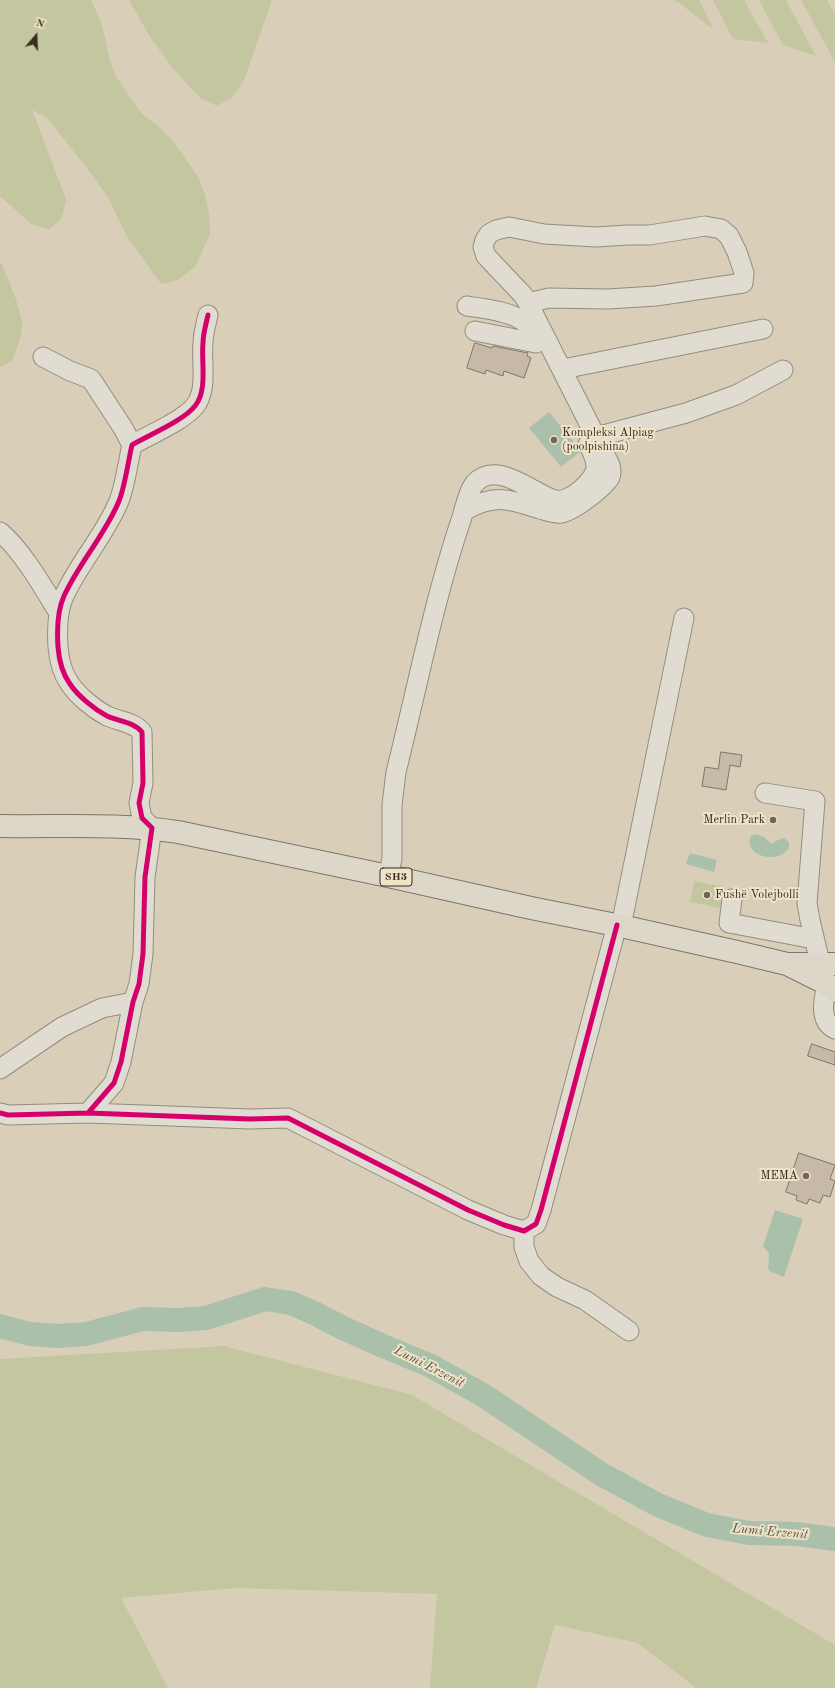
<!DOCTYPE html>
<html>
<head>
<meta charset="utf-8">
<style>
  body { margin:0 }
  #map { position:relative; width:835px; height:1688px; overflow:hidden; background:#d9cfb8; font-family:"Old Standard TT",serif }
  canvas { display:block }
  .north { position:absolute; left:16px; top:16px; width:40px; height:40px; -webkit-text-stroke:3px #efe4c8; paint-order:stroke; rotate:19deg; font-size:11px; font-weight:700; line-height:16px; text-align:center; color:#382c23 }
  .north::after { content:''; display:block; margin:auto; width:14px; height:18px; background:#382c23; clip-path:polygon(50% 0,100% 100%,50% 72%,0 100%) }
</style>
</head>
<body>
<div id="map">
<canvas width="835" height="1688"></canvas>
<div class="north">N</div>
</div>
<script>
const context = document.querySelector('canvas').getContext('2d');
context.lineJoin = 'round';
function fillPath(path, color) {
  context.fillStyle = color;
  context.fill(path, 'evenodd');
}
function strokePath(path, color, width, dash) {
  context.strokeStyle = color;
  context.lineWidth = width;
  context.lineCap = dash ? 'butt' : 'round';
  context.setLineDash(dash || []);
  context.stroke(path);
}
function label(font, color, halo, rows, align = 'center') {
  context.font = font + ' "Old Standard TT",serif';
  context.lineWidth = 4;
  context.setLineDash([]);
  context.textBaseline = 'middle';
  context.strokeStyle = halo;
  context.fillStyle = color;
  for (const [text, x, y, turn = 0] of rows) {
    context.save();
    context.translate(x, y);
    context.rotate((+turn || 0) * Math.PI / 180);
    context.textAlign = isNaN(turn) ? turn : align;
    if (halo) context.strokeText(text, 0, 0);
    context.fillText(text, 0, 0);
    context.restore();
  }
}
const green = new Path2D(`
  M0 0H91L102 24 110 61 117 78 142 114 158 126 173 141 197 175 205 194 209 214 210 234 195 267 178 280 161 284 126 235 108 197 83 163 47 118 32 110 66 199 62 218 49 230 31 224 0 196Z
  M129 0H272L244 80 233 97 217 106 200 98 174 70 150 37Z
  M675 0H699L714 30Z
  M713 0H744L768 43 733 39Z
  M759 0H786L816 56 783 45Z
  M801 0H827L835 14V62Z
  M0 261C7 275 23 313 22 327 21 339 16 350 12 361L0 367Z
  M694 881 724 887 720 908 690 902Z
  M224 1346 412 1395 835 1645V1688H696L638 1643 555 1625 536 1688H430L437 1594 237 1588 121 1598 168 1688H0V1359Z`);
const water = new Path2D(`
  M549 412 581 451 561 467 529 428Z
  M755 834 764 837 772 844 778 840 784 838 789 842V848C775 867 742 853 751 836Z
  M690 853 717 860 714 872 686 864Z
  M775 1210 803 1219 784 1277 769 1271 768 1267 769 1254 763 1246Z`);
const river = new Path2D(`
  M0 1326 30 1334 57 1336 86 1334 143 1319 179 1320 206 1318 265 1299 291 1303 314 1313 343 1328 383 1346 429 1365 483 1395 601 1474 658 1505 707 1525 749 1533 796 1534 835 1539`);
const building = new Path2D(`
  M475 343 492 348 493 346 528 353 527 356 531 358 524 378 504 371 503 376 486 370 485 374 467 368Z
  M721 752 742 755 740 767 730 765 726 790 702 786 705 767 718 769Z
  M812 1044 835 1052V1065L808 1056Z
  M799 1153 835 1165 830 1179 835 1181 830 1197 823 1195 820 1203 809 1199 807 1204 796 1200 797 1196 786 1192Z`);
const minor = new Path2D(`
  M467 306C482 308 517 312 527 325 531 330 533 337 536 342
  M475 331 536 343
  M43 357 70 371 91 379 123 428 132 445
  M563 369 763 329
  M596 437 686 413 736 395 783 370
  M464 511C495 493 508 499 540 509 547 511 554 514 561 513 572 512 605 487 610 477 612 473 611 469 610 465L528 303 523 295 486 256 483 247 485 240 489 234 496 230 509 227 544 234 596 237 627 235H650L705 226 721 229 729 236 737 252 744 273 743 283 656 296 608 299 549 298 528 303
  M0 532C22 550 44 589 59 613
  M765 793 815 801 807 903 810 920 820 963
  M388 876 392 859V805L396 772C417 689 433 604 460 523 464 512 468 491 475 483 497 459 533 494 555 500 569 504 596 480 596 467 596 458 592 451 588 444
  M732 899 729 923 814 939
  M621 926 684 618
  M827 984C824 998 818 1021 835 1029
  M0 1069 62 1027 102 1008 133 1002
  M0 1113 8 1115 88 1113 250 1119 288 1118 468 1210 504 1225 524 1231 536 1224 541 1210 617 925
  M88 1113 114 1083 121 1062 133 1002 139 984 143 954 145 877 152 828 142 818 139 803 143 783 142 732C134 722 118 721 107 716 94 709 78 696 70 684 62 673 59 660 58 647 57 631 57 611 64 596 79 563 105 535 119 501 125 486 128 462 132 445 149 435 183 421 195 406 208 390 201 362 203 343 203 334 206 324 208 315
  M524 1231V1247L529 1261 541 1276 557 1287 585 1300 629 1331`);
const major = new Path2D(`
  M0 826C59 827 120 823 178 832L388 876 531 908 621 926 737 952 787 964 827 984 835 991
  M788 964H835`);
const cycleway = new Path2D(`
  M0 1113 8 1115 88 1113 250 1119 288 1118 468 1210 504 1225 524 1231 536 1224 541 1210 617 925
  M88 1113 114 1083 121 1062 133 1002 139 984 143 954 145 877 152 828 142 818 139 803 143 783 142 732C134 722 118 721 107 716 94 709 78 696 70 684 62 673 59 660 58 647 57 631 57 611 64 596 79 563 105 535 119 501 125 486 128 462 132 445 149 435 183 421 195 406 208 390 201 362 203 343 203 334 206 324 208 315`);
const markers = [
  [554,440,4,"#706557"],
  [773,820,4,"#706557"],
  [707,895,4,"#706557"],
  [806,1176,4,"#706557"]
];
const shields = [
  [396,877,32]
];
const shieldNames = [
  ["SH3",396,877]
];
const poiNames = [
  ["Kompleksi Alpiag",562,433],
  ["(poolpishina)",562,447],
  ["Merlin Park",765,820,"right"],
  ["Fushë Volejbolli",715,895],
  ["MEMA",798,1176,"right"]
];
const waterNames = [
  ["Lumi Erzenit",429,1367,27],
  ["Lumi Erzenit",770,1532,5]
];
fillPath(green, '#c4c69f');
fillPath(water, '#abc0ab');
strokePath(river, '#abc0ab', 24);
fillPath(building, '#c7b9a7');
strokePath(building, '#7d766a', 1);
strokePath(minor, '#938c7e', 21);
strokePath(major, '#7d766a', 24);
strokePath(minor, '#e1dcd1', 19);
strokePath(major, '#dcd7c9', 22);
strokePath(cycleway, '#d6006c', 5);
for (const [x, y, r, color] of markers) {
  const dot = new Path2D();
  dot.arc(x, y, r, 0, 2 * Math.PI);
  context.fillStyle = color;
  context.fill(dot);
  strokePath(dot, '#efe4c8', 1.5);
}
for (const [x, y, w] of shields) {
  const box = new Path2D();
  box.roundRect(x - w / 2, y - 9, w, 18, 3);
  context.fillStyle = '#efe4c8';
  context.fill(box);
  strokePath(box, '#382c23', 1);
}
label('bold 11px', '#382c23', null, shieldNames);
label('12px', '#382c23', '#efe4c8', poiNames, 'left');
label('italic 13px', '#504f44', '#efe4c8', waterNames);
</script>
</body>
</html>
